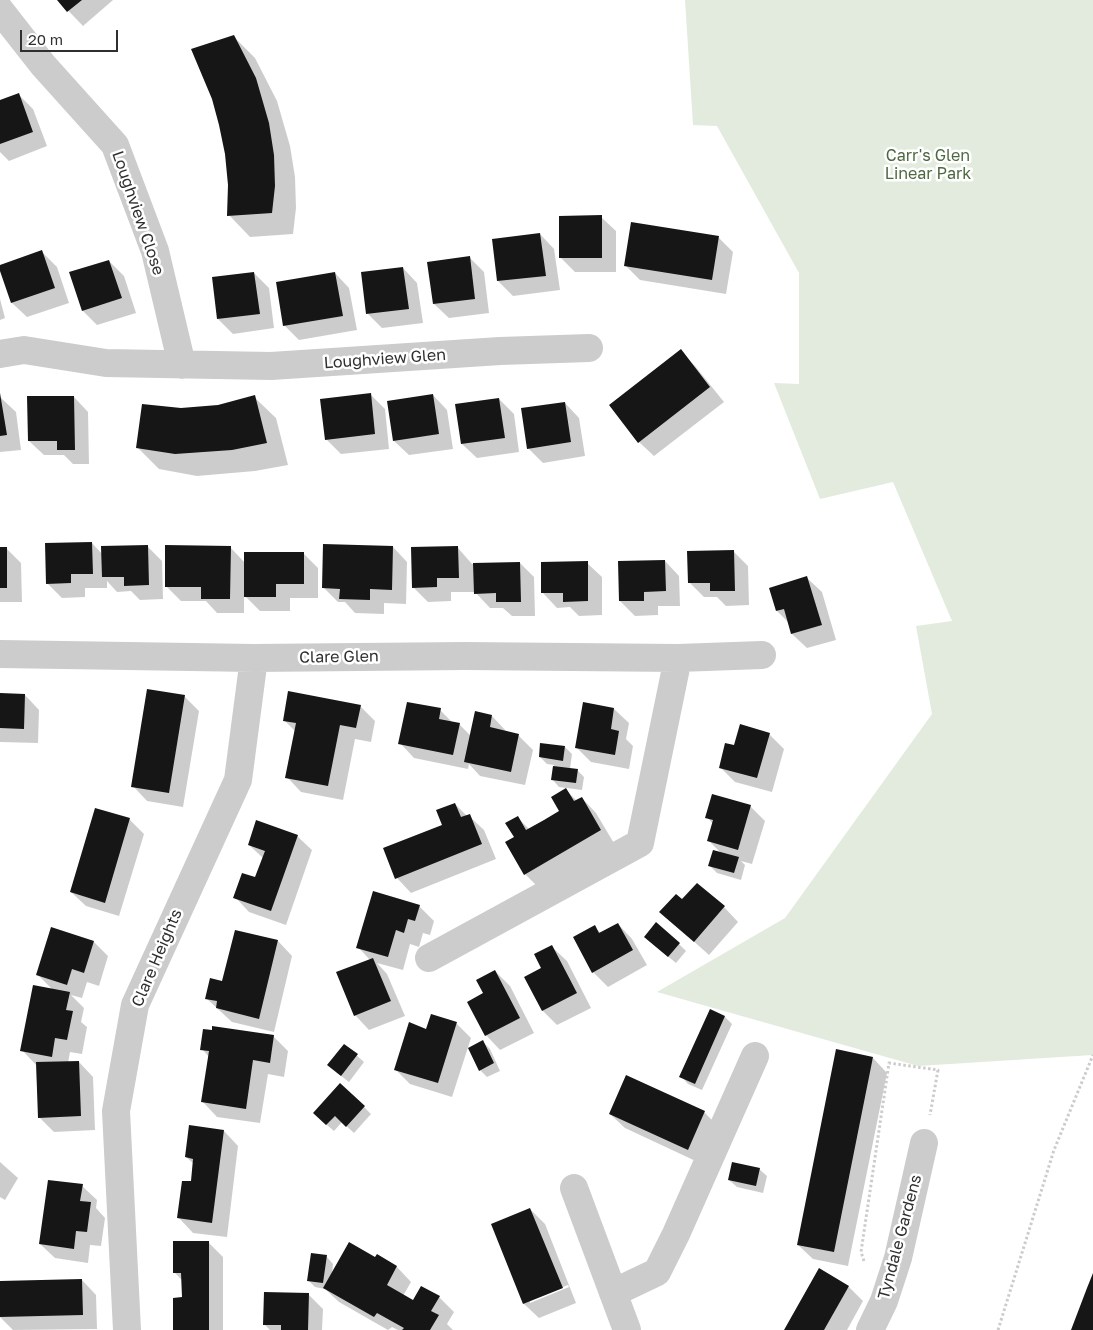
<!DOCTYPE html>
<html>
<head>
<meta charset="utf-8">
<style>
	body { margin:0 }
	#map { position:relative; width:1093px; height:1330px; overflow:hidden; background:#fff; font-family:"Golos Text",sans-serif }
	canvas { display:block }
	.scale { position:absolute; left:20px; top:30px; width:98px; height:22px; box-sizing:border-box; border:2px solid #2f2f2f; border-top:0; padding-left:6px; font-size:15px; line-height:18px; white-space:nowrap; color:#2f2f2f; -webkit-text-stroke:4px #fff; paint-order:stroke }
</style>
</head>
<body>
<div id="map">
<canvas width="1093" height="1330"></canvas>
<div class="scale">20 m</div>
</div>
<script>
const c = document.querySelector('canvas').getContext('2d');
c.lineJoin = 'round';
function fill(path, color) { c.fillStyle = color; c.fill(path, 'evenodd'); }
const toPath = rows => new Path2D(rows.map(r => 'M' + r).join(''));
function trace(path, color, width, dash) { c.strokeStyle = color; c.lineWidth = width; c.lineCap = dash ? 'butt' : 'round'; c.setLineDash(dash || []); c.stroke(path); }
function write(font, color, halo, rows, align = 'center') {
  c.font = font + ' "Golos Text",sans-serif'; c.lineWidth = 5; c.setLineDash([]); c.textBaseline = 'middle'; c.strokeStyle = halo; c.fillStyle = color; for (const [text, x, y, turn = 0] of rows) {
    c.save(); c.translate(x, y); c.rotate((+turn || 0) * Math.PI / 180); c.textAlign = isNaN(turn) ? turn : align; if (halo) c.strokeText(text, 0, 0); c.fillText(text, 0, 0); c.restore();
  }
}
const green = toPath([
	[685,0,1093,0,1093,1055,918,1066,657,992,785,918,932,714,916,626,952,621,893,482,820,499,774,383,799,384,799,273,717,126,693,125]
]);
const shadow = toPath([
	[58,0,113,0,83,26],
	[234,37,255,58,277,101,290,146,295,177,296,208,293,234,250,237,229,215],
	[18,94,33,109,47,146,9,161,0,152,0,101],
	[601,217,616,231,616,272,575,272,561,258],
	[540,234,554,249,560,290,513,296,498,281,493,241],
	[719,238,733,252,726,294,640,280,625,265],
	[42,252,57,267,69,303,27,317,12,303,0,266],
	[470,258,484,272,489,313,449,318,434,304],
	[109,261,124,276,136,313,97,325,83,311],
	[403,268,417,283,423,323,382,328,368,314],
	[254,273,269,288,274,328,233,334,218,319,213,279],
	[335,273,349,288,357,330,299,340,284,325],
	[0,299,5,318,0,320],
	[680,351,695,366,724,402,654,456,639,442],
	[371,395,385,409,389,449,341,454,326,439],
	[433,395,447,410,453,449,409,455,394,441],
	[0,397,16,412,21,450,0,452],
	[74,397,88,412,89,464,73,464,64,455,44,455,29,441],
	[254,397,276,418,288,465,255,471,197,476,159,469,137,447,181,409,218,407],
	[499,399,514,414,519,452,477,458,462,444],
	[565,403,579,418,585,456,543,463,528,448],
	[92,543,102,554,147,546,162,561,163,599,140,600,131,591,117,592,107,581,107,588,85,588,85,597,62,598,47,583],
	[230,547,245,563,304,554,318,568,318,598,290,598,290,611,260,611,244,595,244,613,217,613,206,601,181,601,166,586],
	[393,547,407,562,406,604,384,603,384,614,355,613,345,602,338,602,323,587],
	[0,548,6,548,21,563,22,602,0,602],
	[458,548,472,564,520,563,534,577,535,616,512,616,503,608,490,608,475,592,451,592,451,601,428,602,413,587],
	[734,552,748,566,749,605,726,606,717,597,704,597,689,582],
	[665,561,679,576,680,606,658,606,658,615,635,616,620,601],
	[587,563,602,577,602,615,579,616,570,607,557,608,543,593],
	[807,578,822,592,836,640,807,648,792,634,789,623,777,611],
	[0,694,25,695,39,710,38,743,0,742],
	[184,696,199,711,183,807,147,801,133,786],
	[360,706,375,721,371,742,355,739,343,800,301,792,287,777,296,732,284,720],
	[614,709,629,723,626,739,633,746,629,769,591,762,577,748],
	[440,710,453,723,459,724,471,736,492,716,506,731,518,735,533,750,525,785,480,776,469,764,468,769,414,758,400,743],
	[769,734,784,749,772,792,735,782,720,767,735,747],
	[565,747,572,754,570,769,577,770,584,777,582,790,559,787,552,779,554,765,547,764,540,757],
	[566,790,577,801,582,798,596,813,615,845,540,889,525,874,507,843,515,838,518,818,529,829,561,811],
	[455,804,467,816,469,816,484,830,496,859,411,893,397,878,444,826],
	[750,806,765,821,752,864,741,861,745,865,741,880,717,873,709,865,721,853,709,841,713,824,707,817],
	[129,819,144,834,119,916,86,906,71,892],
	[297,836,312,850,286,925,249,912,235,897,256,879,263,858,249,845],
	[683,901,724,907,738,922,709,955,661,912],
	[419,906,434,921,430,935,423,933,419,947,410,944,403,970,377,963,387,974,405,1016,369,1030,355,1015,370,960,358,947],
	[618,924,632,939,647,965,608,987,593,972,594,927,601,933],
	[278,941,292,956,274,1032,232,1022,206,998,223,982],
	[94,942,108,956,99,986,87,982,82,998,71,995,84,1008,81,1022,87,1027,82,1054,70,1052,68,1063,79,1062,93,1077,95,1130,54,1132,39,1117,36,1065,22,1050,53,990,37,974],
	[653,944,679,944,686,951,676,963],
	[552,947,567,961,591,1008,557,1025,543,1011,542,969],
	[495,971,510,986,534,1033,500,1050,486,1035,485,994],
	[710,1011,725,1017,732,1024,702,1090,688,1084,681,1076],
	[456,1023,471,1038,452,1097,410,1084,395,1069,427,1030],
	[273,1036,288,1051,284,1077,268,1074,260,1123,217,1117,203,1102,209,1057,202,1049],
	[483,1042,490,1049,500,1071,487,1077,480,1070],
	[345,1045,364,1062,349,1082,336,1072],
	[873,1058,887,1073,848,1266,813,1259,798,1245],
	[627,1077,704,1112,719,1127,702,1164,625,1128,610,1114],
	[364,1107,371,1114,354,1133,342,1122,334,1131,321,1120],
	[224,1131,238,1146,227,1237,193,1233,179,1218,191,1183,194,1164,186,1157],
	[0,1162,18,1178,5,1200,0,1197],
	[759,1169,767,1176,763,1193,737,1187,729,1180],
	[82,1186,97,1200,96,1208,105,1218,101,1246,90,1245,88,1263,55,1258,40,1244],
	[530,1209,545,1224,576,1303,539,1318,524,1304,492,1224],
	[568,1285,569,1287,530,1303,530,1300],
	[208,1242,223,1257,223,1330,175,1330,183,1299,183,1281,175,1273],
	[326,1256,333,1264,332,1274,376,1258,377,1256,397,1267,411,1282,403,1296,413,1302,439,1297,454,1312,447,1324,453,1330,398,1330,392,1327,388,1330,339,1302,325,1289,315,1287,308,1280],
	[82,1280,96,1295,97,1329,13,1330,0,1317,0,1282],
	[849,1287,863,1301,847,1330,785,1330],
	[308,1294,323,1309,322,1330,270,1330,264,1324]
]);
const building = toPath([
	[57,0,82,0,67,12],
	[234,35,256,78,269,123,274,155,275,186,272,213,227,216,228,185,225,154,219,125,212,99,191,49],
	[19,93,33,132,0,144,0,100],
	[602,215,602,258,559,258,559,216],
	[631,222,719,236,712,280,624,266],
	[540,233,546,276,497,281,492,239],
	[42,250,55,288,11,303,0,271,0,265],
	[470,256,475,299,433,304,427,262],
	[109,260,122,298,82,311,69,272],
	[403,267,409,309,366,314,361,272],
	[254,272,260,314,217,319,212,277],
	[335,272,343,316,283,326,276,282],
	[681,349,710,387,638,443,609,405],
	[0,393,7,435,0,436],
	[371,393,375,434,325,440,320,399],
	[433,394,439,434,393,441,387,401],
	[255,395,267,443,232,450,175,454,136,448,142,404,181,408,218,405],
	[27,396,74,396,75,450,57,450,57,441,28,441],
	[499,398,505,438,461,444,455,404],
	[565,402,571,442,527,449,521,408],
	[92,542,93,574,71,574,71,583,46,584,45,543],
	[323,544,393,546,392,590,370,589,370,600,339,599,340,589,322,588],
	[148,545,149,585,124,586,124,577,102,577,101,546],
	[165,545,231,546,230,599,201,599,201,587,165,587],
	[458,546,459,578,437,578,437,587,412,588,411,547],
	[0,547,7,547,7,588,0,588],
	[734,550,735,591,710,591,710,583,688,583,687,551],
	[244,552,304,552,304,584,276,584,276,597,244,597],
	[665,560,666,591,644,592,644,601,619,601,618,561],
	[588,561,588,601,563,602,563,593,541,593,541,562],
	[520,562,521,602,496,602,496,593,474,594,473,563],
	[807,576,822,625,791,634,784,609,776,611,769,588],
	[147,689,185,695,169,793,131,787],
	[288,691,361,705,356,728,340,725,328,786,285,778,296,723,283,721],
	[0,693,25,694,24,729,0,728],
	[407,702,441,708,439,719,460,723,453,755,398,744],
	[583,702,614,708,611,729,619,731,615,755,575,748],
	[475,711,492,715,490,727,519,734,511,772,464,762],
	[740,724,770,733,757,778,719,768,725,743,734,745],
	[540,743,565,746,563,761,539,757],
	[553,766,578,769,576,783,551,780],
	[566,788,574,801,582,797,601,830,524,875,505,842,514,837,505,823,518,816,526,830,544,820,559,811,551,797],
	[712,794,751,805,738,850,707,841,713,820,705,818],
	[455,803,461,817,470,814,482,844,395,879,383,848,442,825,436,810],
	[95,808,130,818,105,903,70,892],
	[256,820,298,835,271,911,233,898,242,873,255,877,265,851,248,845],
	[713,850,739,857,734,873,708,866],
	[697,883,725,906,694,942,659,912,676,894,682,899],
	[373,891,420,905,415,921,408,919,404,933,396,930,388,957,356,948],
	[656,922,680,943,668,957,644,937],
	[618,923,633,950,592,973,573,937,595,925,599,933],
	[51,927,94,941,84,973,72,969,67,985,36,975],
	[235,930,278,940,259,1019,216,1008,217,1001,205,999,210,978,222,981],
	[552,945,577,993,542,1011,524,977,541,968,534,954],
	[373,958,391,1001,354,1016,336,972],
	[495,970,520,1018,485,1036,467,1002,483,993,476,980],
	[33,985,70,992,66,1010,73,1011,67,1040,55,1038,52,1057,20,1051],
	[710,1009,725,1016,695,1084,679,1077],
	[431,1014,457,1022,438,1083,394,1070,409,1022,426,1029],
	[212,1026,274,1035,270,1063,253,1060,246,1109,201,1102,209,1051,200,1050,203,1029,212,1030],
	[483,1040,494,1063,479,1071,468,1048],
	[344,1044,358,1054,341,1076,327,1065],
	[836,1049,873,1057,834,1252,797,1245],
	[79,1061,81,1116,38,1118,36,1062],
	[626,1075,705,1111,688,1150,609,1114],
	[340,1083,365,1106,346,1127,335,1116,326,1125,313,1113],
	[189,1125,224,1130,212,1223,177,1218,182,1181,191,1181,193,1159,185,1157],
	[732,1162,760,1168,756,1186,728,1180],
	[48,1180,83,1184,80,1201,91,1202,87,1232,76,1231,74,1249,39,1244],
	[530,1208,563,1288,523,1304,491,1224],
	[173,1241,209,1241,209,1330,173,1330,173,1298,182,1297,181,1273,173,1273],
	[349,1242,375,1257,377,1254,397,1266,387,1285,413,1300,421,1286,440,1296,431,1311,439,1315,430,1330,402,1330,404,1328,377,1313,374,1317,323,1288],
	[311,1253,327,1255,323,1283,307,1281],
	[819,1268,849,1286,824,1330,784,1330],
	[1093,1273,1093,1330,1071,1330,1087,1288],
	[82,1279,83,1315,0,1317,0,1281],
	[264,1292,309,1293,308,1330,281,1330,281,1325,263,1325]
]);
const path = toPath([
	[864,1261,861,1252,889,1063,938,1070,930,1115],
	[998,1330,1054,1150,1093,1055]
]);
const street = toPath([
	[0,10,43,65,115,145,155,251,182,365],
	[0,354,24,350,106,363,271,366,500,351,589,348],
	[0,654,254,658,465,656,678,658,762,655],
	[429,958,640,843,678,658],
	[574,1188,627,1330],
	[613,1293,657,1272,676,1234,755,1056],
	[127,1330,116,1111,135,1005,238,780,254,658],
	[870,1330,884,1301,898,1258,924,1143]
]);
const parkNames = [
	["Carr's Glen",928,156],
	["Linear Park",928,174]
];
const streetNames = [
	["Loughview Close",138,213,71],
	["Loughview Glen",385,359,-4],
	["Clare Glen",339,657,-1],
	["Clare Heights",157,958,-67],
	["Tyndale Gardens",900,1237,-75]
];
fill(green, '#e3ebde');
fill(shadow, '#0003');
fill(building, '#161616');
trace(path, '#ccc', 3, [2.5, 2.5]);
trace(street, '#ccc', 28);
write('16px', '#4d683f', '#fff', parkNames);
write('16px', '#2f2f2f', '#fff', streetNames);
</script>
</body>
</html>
